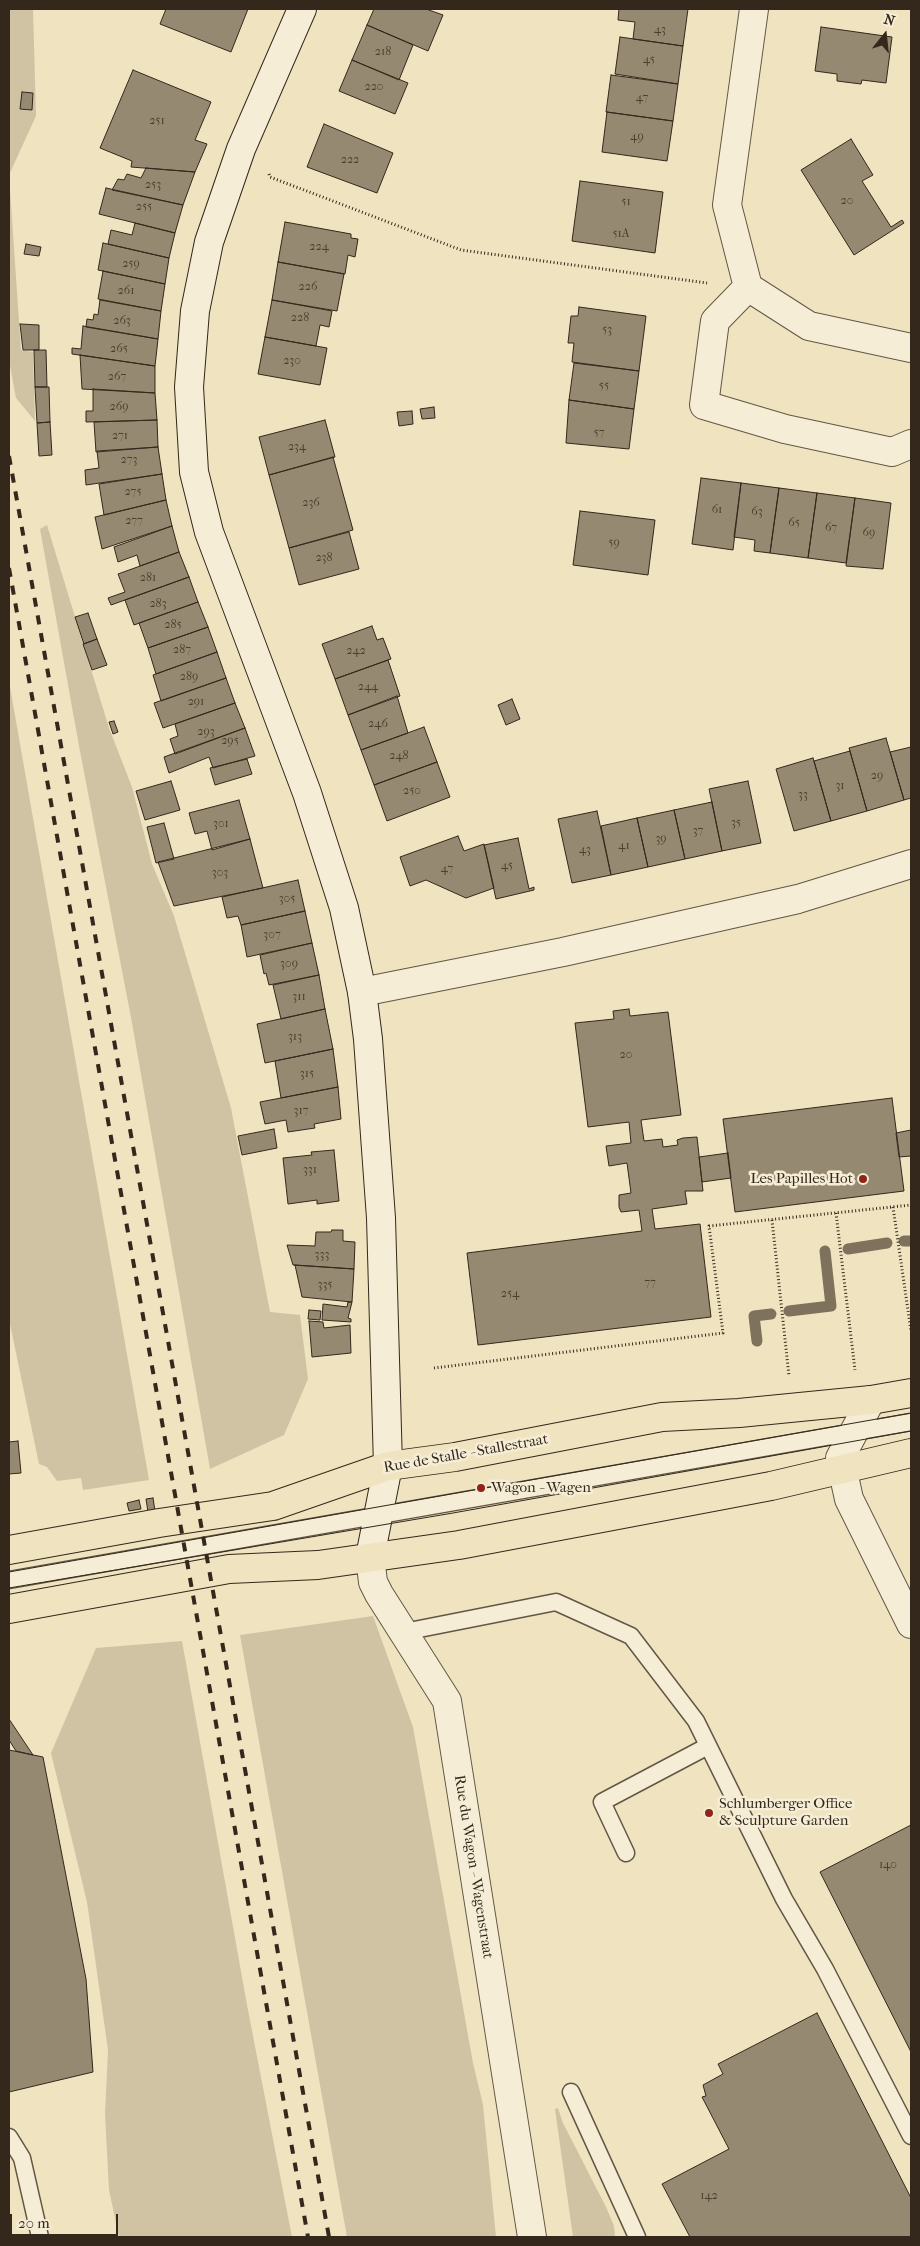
<!DOCTYPE html>
<html>
<head>
<meta charset="utf-8">
<style>
	body { margin:0 }
	#map { position:relative; width:920px; height:2246px; overflow:hidden; background:#f0e3c0; font-family:"IM FELL French Canon",serif }
	canvas { display:block }
	.frame { position:absolute; inset:0; border:10px solid #33281b; pointer-events:none }
	.north { position:absolute; left:860px; top:10px; width:50px; height:50px; -webkit-text-stroke:4px #f5edd6; paint-order:stroke; rotate:16deg; font-size:14px; font-weight:700; line-height:20px; text-align:center; color:#33281b }
	.north::after { content:''; display:block; margin:auto; width:18px; height:22px; background:#33281b; clip-path:polygon(50% 0,100% 100%,50% 72%,0 100%) }
	.scale { position:absolute; left:10px; top:2214px; width:108px; height:22px; box-sizing:border-box; border:2px solid #33281b; border-top:0; padding-left:6px; font-size:15px; line-height:18px; white-space:nowrap; color:#33281b; -webkit-text-stroke:4px #f5edd6; paint-order:stroke }
</style>
</head>
<body>
<div id="map">
<canvas width="920" height="2246"></canvas>
<div class="frame"></div>
<div class="north">N</div>
<div class="scale">20 m</div>
</div>
<script>
const c = document.querySelector('canvas').getContext('2d');
c.lineJoin = 'round';
function fill(path, color) { c.fillStyle = color; c.fill(path, 'evenodd'); }
const toPath = rows => new Path2D(rows.map(r => 'M' + r).join(''));
function trace(path, color, width, dash) { c.strokeStyle = color; c.lineWidth = width; c.lineCap = dash ? 'butt' : 'round'; c.setLineDash(dash || []); c.stroke(path); }
function write(font, color, halo, rows, align = 'center') {
  c.font = font + ' "IM FELL French Canon",serif'; c.lineWidth = 5; c.setLineDash([]); c.textBaseline = 'middle'; c.strokeStyle = halo; c.fillStyle = color; for (const [text, x, y, turn = 0] of rows) {
    c.save(); c.translate(x, y); c.rotate((+turn || 0) * Math.PI / 180); c.textAlign = isNaN(turn) ? turn : align; if (halo) c.strokeText(text, 0, 0); c.fillText(text, 0, 0); c.restore();
  }
}
const green = toPath([
	[9,9,33,9,36,116,9,175,21,350,33,352,35,421,16,398,9,360],
	[47,525,109,728,132,787,152,864,174,916,231,1108,270,1312,300,1315,308,1379,284,1435,210,1469,132,1023,79,746,40,529],
	[9,681,149,1480,83,1490,81,1478,57,1481,47,1467,39,1464,9,1319],
	[373,1616,413,1727,473,2063,483,2105,496,2237,347,2237,240,1635],
	[182,1641,247,2005,292,2237,119,2237,109,2190,105,2114,108,2050,87,1902,51,1753,96,1648],
	[558,2108,563,2123,606,2207,614,2226,615,2237,573,2237,555,2109]
]);
const stream = toPath([
	[904,1241,911,1241],
	[848,1249,887,1243],
	[789,1311,831,1306,825,1251],
	[757,1341,754,1316,771,1314]
]);
const building = toPath([
	[166,9,248,9,231,52,160,24,166,9],
	[374,9,426,9,443,15,428,51,367,25,374,9],
	[619,9,688,9,683,46,633,39,635,22,618,20,619,9],
	[367,25,413,45,399,80,352,60,367,25],
	[821,27,892,37,886,83,862,80,861,84,837,81,837,74,815,71,821,27],
	[620,37,683,46,678,84,615,74,620,37],
	[352,60,408,83,395,114,339,91,352,60],
	[133,70,211,102,195,140,207,144,195,172,131,167,132,161,100,148,133,70],
	[611,75,678,84,673,121,606,112,611,75],
	[22,92,33,93,32,110,20,109,22,92],
	[607,112,673,121,667,161,602,152,607,112],
	[324,124,393,153,377,193,307,167,324,124],
	[851,139,873,175,862,181,891,227,902,220,904,223,854,255,801,170,851,139],
	[146,168,195,172,183,205,112,190,118,179,124,180,127,174,141,178,146,168],
	[580,181,663,192,655,253,572,241,580,181],
	[106,188,183,205,175,233,99,214,106,188],
	[285,222,351,234,351,238,358,239,355,257,348,255,345,274,278,262,285,222],
	[135,223,175,233,169,258,108,244,111,230,132,235,135,223],
	[103,243,169,258,165,284,98,270,103,243],
	[26,244,41,247,39,256,24,254,26,244],
	[278,262,344,274,337,311,272,300,278,262],
	[103,271,165,284,161,311,98,299,103,271],
	[100,300,161,311,158,339,86,327,87,319,93,320,94,314,98,315,100,300],
	[272,300,332,311,329,327,320,325,316,346,265,337,272,300],
	[579,307,646,316,639,371,572,362,574,343,568,343,571,316,578,316,579,307],
	[20,324,39,325,39,350,23,350,20,324],
	[83,326,158,339,155,366,72,354,72,348,81,349,83,326],
	[265,337,327,348,320,385,258,374,265,337],
	[34,350,46,350,47,387,35,387,34,350],
	[80,355,155,366,155,393,82,389,80,355],
	[574,363,639,371,634,409,569,400,574,363],
	[35,387,49,387,50,422,37,423,35,387],
	[93,389,155,393,157,420,86,422,86,411,93,411,93,389],
	[569,400,634,409,629,449,566,443,569,400],
	[434,407,435,418,422,419,420,409,434,407],
	[412,411,413,424,399,426,397,412,412,411],
	[157,420,158,447,96,452,94,422,157,420],
	[325,420,335,457,269,475,259,437,325,420],
	[50,422,52,455,39,456,37,423,50,422],
	[158,447,162,474,86,485,85,470,99,468,97,451,158,447],
	[333,457,353,530,289,548,269,475,333,457],
	[162,474,166,500,104,515,99,484,162,474],
	[701,478,741,483,733,550,692,544,701,478],
	[741,483,779,488,770,553,754,551,755,540,734,537,741,483],
	[779,488,817,493,808,558,770,553,779,488],
	[817,493,855,498,846,563,808,558,817,493],
	[855,498,891,503,883,569,846,566,855,498],
	[166,500,172,526,102,549,95,517,166,500],
	[580,511,655,520,648,575,573,565,580,511],
	[172,526,179,552,140,566,137,555,118,562,114,547,172,526],
	[349,532,359,569,299,585,289,548,349,532],
	[179,552,189,577,111,605,108,598,125,592,118,574,179,552],
	[189,577,198,602,134,625,125,600,189,577],
	[198,602,208,627,148,648,139,623,198,602],
	[88,613,97,639,84,644,75,617,88,613],
	[372,626,377,640,383,638,391,659,335,679,322,644,372,626],
	[208,627,217,652,156,674,148,648,208,627],
	[97,639,107,665,92,670,83,644,97,639],
	[217,652,226,678,161,701,153,675,217,652],
	[388,660,400,696,348,715,335,679,388,660],
	[226,678,235,703,163,728,154,703,226,678],
	[397,696,408,733,361,750,348,715,397,696],
	[512,699,520,719,506,725,498,705,512,699],
	[235,703,245,728,175,754,170,739,178,736,175,724,235,703],
	[114,721,118,732,113,734,109,722,114,721],
	[424,727,437,762,374,785,361,750,424,727],
	[245,728,255,756,213,768,209,757,169,773,164,757,245,728],
	[886,738,904,800,867,811,849,748,886,738],
	[911,747,911,798,904,800,890,752,911,747],
	[850,751,867,811,831,821,814,761,850,751],
	[813,758,831,821,794,831,776,769,813,758],
	[247,759,252,774,215,785,210,768,247,759],
	[437,762,450,797,387,821,374,785,437,762],
	[171,781,180,810,145,820,136,791,171,781],
	[748,781,761,843,722,851,709,789,748,781],
	[239,800,250,839,212,850,207,831,195,834,189,813,239,800],
	[712,802,722,851,685,859,674,810,712,802],
	[674,810,685,859,648,867,637,818,674,810],
	[597,811,611,875,572,883,558,819,597,811],
	[637,818,648,867,611,875,601,826,637,818],
	[164,823,174,859,156,863,147,827,164,823],
	[458,836,464,851,484,844,494,888,466,898,426,880,410,886,400,857,458,836],
	[518,838,529,889,534,887,534,890,496,899,484,845,518,838],
	[250,839,263,888,174,906,158,862,250,839],
	[298,880,305,911,241,925,238,916,227,918,222,897,298,880],
	[305,911,312,943,247,957,241,925,305,911],
	[312,943,319,975,269,985,266,973,264,974,260,955,312,943],
	[319,975,325,1009,281,1019,273,985,319,975],
	[325,1009,333,1049,265,1063,257,1024,325,1009],
	[629,1009,630,1016,668,1012,681,1115,641,1120,644,1141,662,1139,663,1147,678,1145,677,1140,683,1138,697,1137,703,1191,685,1191,687,1204,652,1209,655,1229,700,1224,711,1317,478,1345,467,1253,642,1231,639,1210,621,1212,619,1207,619,1195,631,1193,627,1163,609,1166,606,1146,631,1143,629,1122,588,1127,575,1023,614,1019,613,1011,629,1009],
	[333,1049,338,1087,281,1098,275,1061,333,1049],
	[338,1087,341,1119,314,1124,315,1128,288,1132,286,1120,265,1124,260,1102,338,1087],
	[892,1098,904,1191,735,1212,723,1119,892,1098],
	[274,1129,277,1148,242,1155,238,1136,274,1129],
	[911,1130,911,1156,899,1157,896,1133,911,1130],
	[334,1150,339,1201,317,1204,317,1200,288,1204,283,1158,312,1155,311,1152,334,1150],
	[728,1153,731,1178,702,1182,699,1157,728,1153],
	[332,1230,343,1230,343,1241,355,1242,354,1269,293,1265,287,1245,315,1246,316,1232,331,1232,332,1230],
	[295,1265,354,1269,352,1302,302,1297,295,1265],
	[348,1302,352,1302,348,1318,351,1319,351,1322,322,1320,323,1304,347,1307,348,1302],
	[309,1310,321,1311,320,1320,308,1319,309,1310],
	[309,1321,323,1322,324,1328,350,1325,351,1353,312,1357,309,1321],
	[18,1441,21,1473,9,1474,9,1442,18,1441],
	[153,1498,155,1511,148,1512,146,1499,153,1498],
	[139,1500,141,1509,129,1511,127,1503,139,1500],
	[9,1719,33,1755,16,1751,9,1740,9,1719],
	[9,1750,43,1757,86,1979,93,2072,9,2092,9,1750],
	[911,1825,911,2052,820,1872,911,1825],
	[817,2013,911,2198,911,2237,690,2237,662,2184,729,2149,702,2097,706,2096,703,2085,723,2074,718,2064,817,2013]
]);
const path = toPath([
	[269,174,270,177,461,250,707,283],
	[893,1207,911,1331],
	[836,1213,855,1370],
	[772,1220,789,1376],
	[434,1368,723,1333,709,1226,911,1205]
]);
const lane = toPath([
	[9,1580,911,1422],
	[404,1632,556,1602,631,1636,696,1721,784,1899,825,1969,911,2136],
	[626,1853,602,1802,708,1746],
	[571,2092,637,2237],
	[9,2137,22,2158,40,2237]
]);
const street = toPath([
	[754,9,727,205,748,287,715,321,704,405,785,429,892,452,911,444],
	[748,287,809,326,911,348],
	[362,992,563,952,798,899,911,864],
	[871,1400,840,1458,849,1499,911,1624],
	[370,1557,373,1582,379,1594,447,1701,532,2237]
]);
const secondary = toPath([
	[302,9,241,149,209,242,195,311,189,387,194,472,209,532,307,793,344,908,362,992,368,1039,381,1218,388,1466,370,1557]
]);
const primary = toPath([
	[9,1550,159,1523,273,1506,388,1466,455,1457,662,1417,739,1413,871,1400,911,1393],
	[9,1609,229,1569,318,1565,459,1545,771,1486,911,1453]
]);
const tram = toPath([
	[9,1572,911,1413],
	[9,1588,453,1513,911,1431]
]);
const rail = toPath([
	[9,456,329,2237],
	[9,568,308,2237]
]);
const markers = [
	[863,1179,5,"#8f2418"],
	[481,1488,5,"#8f2418"],
	[709,1813,5,"#8f2418"]
];
const numberNames = [
	["43",660,30],
	["218",383,52],
	["45",649,60],
	["220",374,87],
	["47",642,98],
	["251",157,121],
	["49",637,137],
	["222",350,160],
	["253",153,185],
	["20",847,201],
	["51",626,202],
	["255",144,207],
	["51A",621,234],
	["224",319,247],
	["259",131,264],
	["226",308,287],
	["261",126,291],
	["228",300,318],
	["263",122,321],
	["53",607,330],
	["265",119,349],
	["230",292,361],
	["267",117,377],
	["55",604,386],
	["269",119,407],
	["57",599,433],
	["271",120,436],
	["234",297,447],
	["273",129,460],
	["275",133,492],
	["236",311,503],
	["61",717,510],
	["63",757,512],
	["277",134,521],
	["65",794,523],
	["67",831,528],
	["69",869,533],
	["59",614,543],
	["238",324,558],
	["281",148,578],
	["283",158,604],
	["285",173,625],
	["287",182,650],
	["242",356,651],
	["289",189,677],
	["244",368,687],
	["291",196,702],
	["246",378,724],
	["293",206,732],
	["295",230,741],
	["248",399,756],
	["29",877,776],
	["31",840,786],
	["250",412,791],
	["33",803,795],
	["35",736,823],
	["301",221,824],
	["37",698,831],
	["39",661,839],
	["41",624,846],
	["43",585,850],
	["45",507,866],
	["47",447,869],
	["303",220,873],
	["305",287,899],
	["307",272,935],
	["309",289,964],
	["311",299,997],
	["313",295,1037],
	["20",626,1055],
	["315",307,1074],
	["317",301,1111],
	["331",310,1170],
	["333",322,1255],
	["77",650,1283],
	["335",325,1285],
	["254",510,1294],
	["140",888,1865],
	["142",709,2196]
];
const poiNames = [
	["Les Papilles Hot",853,1179,"right"],
	["Wagon - Wagen",491,1488],
	["Schlumberger Office",719,1804],
	["& Sculpture Garden",719,1821]
];
const streetNames = [
	["Rue de Stalle - Stallestraat",466,1454,-10],
	["Rue du Wagon - Wagenstraat",473,1867,81]
];
fill(green, '#d0c3a4');
trace(stream, '#7e725c', 11);
fill(building, '#958971');
trace(building, '#33281b', 1);
trace(lane, '#625744', 19);
trace(street, '#625744', 30);
trace(secondary, '#33281b', 30);
trace(primary, '#33281b', 30);
trace(path, '#33281b', 3, [1, 2.5]);
trace(lane, '#f5edd6', 16);
trace(street, '#f5edd6', 28);
trace(secondary, '#f5edd6', 28);
trace(primary, '#f0e3c0', 28);
trace(tram, '#33281b', 1);
trace(rail, '#33281b', 4, [9, 9]);
for (const [x, y, r, color] of markers) { const dot = new Path2D(); dot.arc(x, y, r, 0, 2 * Math.PI); c.fillStyle = color; c.fill(dot); trace(dot, '#f5edd6', 2); }
write('12px', '#4c4030', null, numberNames);
write('15px', '#33281b', '#f5edd6', poiNames, 'left');
write('15px', '#33281b', '#f5edd6', streetNames);
</script>
</body>
</html>
